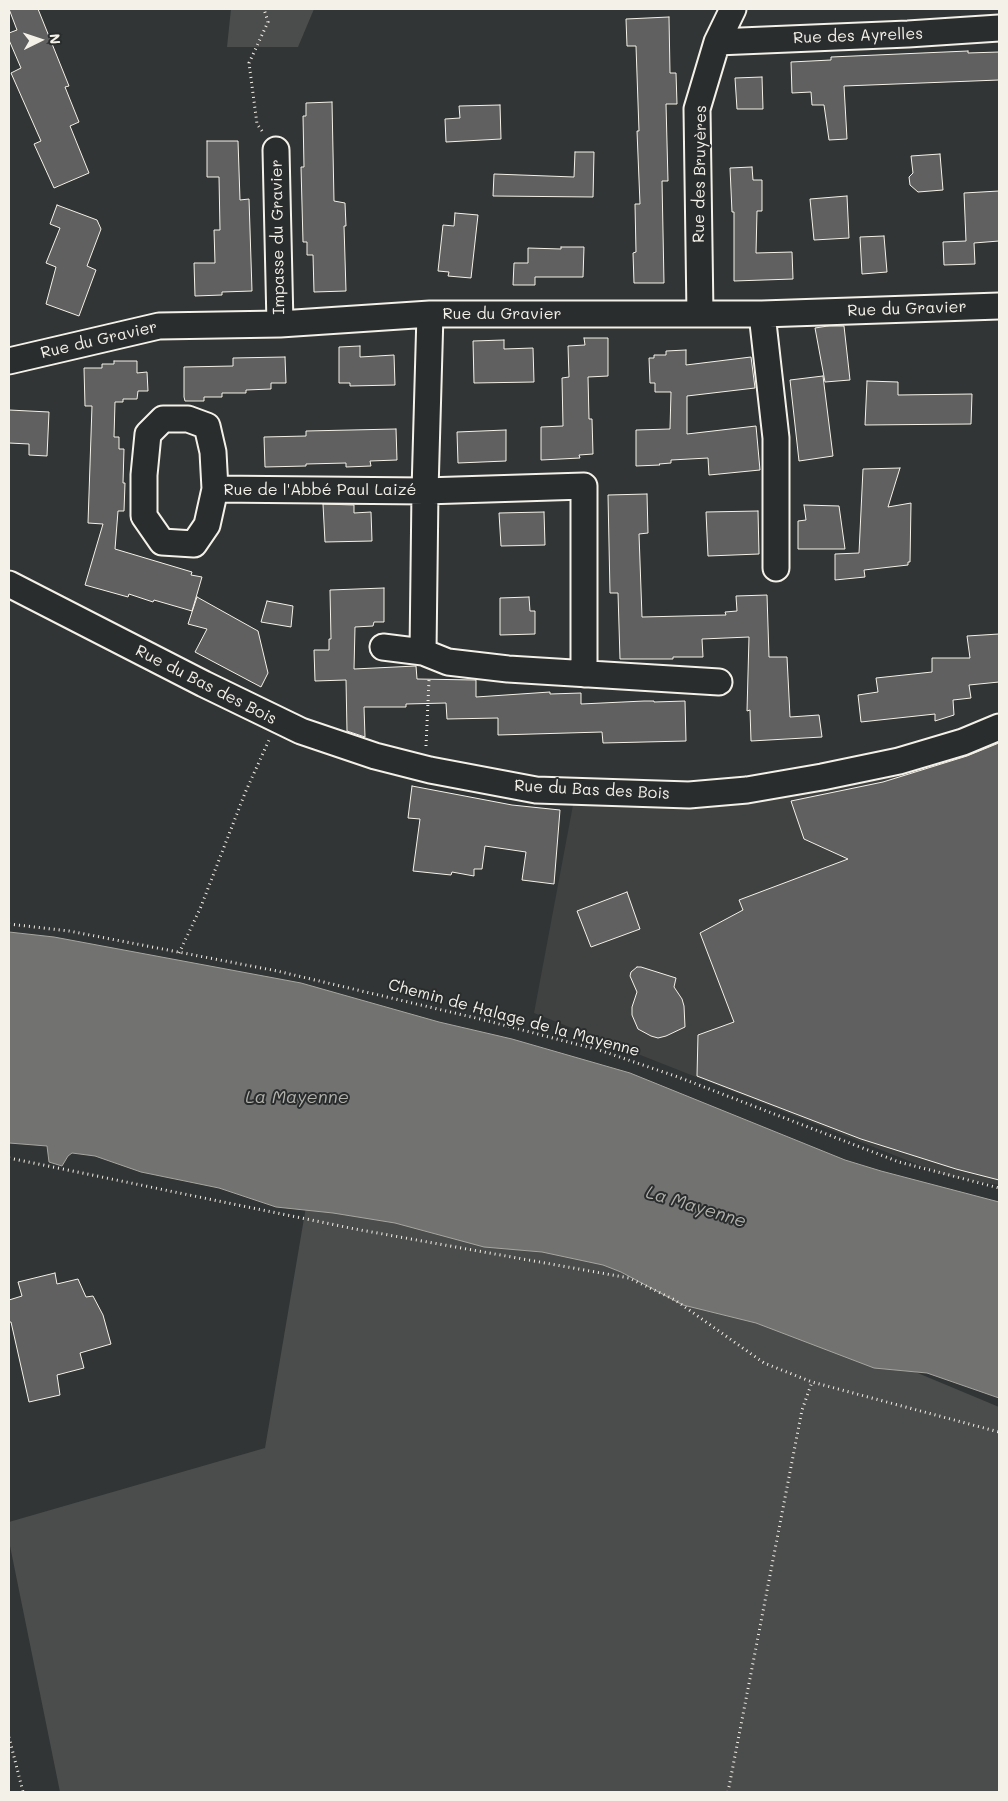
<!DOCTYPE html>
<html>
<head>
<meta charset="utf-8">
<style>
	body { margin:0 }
	#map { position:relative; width:1008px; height:1801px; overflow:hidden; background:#323535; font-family:Mali,sans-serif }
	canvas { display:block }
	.frame { position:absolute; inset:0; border:10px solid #f4f1e8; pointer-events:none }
	.north { position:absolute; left:15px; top:15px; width:50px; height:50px; -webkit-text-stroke:4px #2a2d2e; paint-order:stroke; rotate:86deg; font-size:14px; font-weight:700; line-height:20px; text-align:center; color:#f4f1e8 }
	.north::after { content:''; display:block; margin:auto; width:18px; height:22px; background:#f4f1e8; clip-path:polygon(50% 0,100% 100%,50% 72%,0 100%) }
</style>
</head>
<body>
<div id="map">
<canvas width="1008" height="1801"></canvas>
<div class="frame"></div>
<div class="north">N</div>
</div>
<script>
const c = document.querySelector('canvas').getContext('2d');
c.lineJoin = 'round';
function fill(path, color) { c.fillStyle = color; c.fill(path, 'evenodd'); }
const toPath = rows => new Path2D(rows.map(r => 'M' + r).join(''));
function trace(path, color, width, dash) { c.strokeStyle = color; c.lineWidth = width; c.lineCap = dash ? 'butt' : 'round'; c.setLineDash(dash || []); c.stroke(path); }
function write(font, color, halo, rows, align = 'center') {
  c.font = font + ' Mali,sans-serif'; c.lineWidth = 4; c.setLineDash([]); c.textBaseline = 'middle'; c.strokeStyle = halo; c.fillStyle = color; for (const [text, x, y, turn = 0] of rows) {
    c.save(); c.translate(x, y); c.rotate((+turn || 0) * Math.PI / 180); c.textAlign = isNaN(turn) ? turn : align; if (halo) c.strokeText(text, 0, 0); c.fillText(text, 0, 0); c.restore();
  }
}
const built = toPath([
	[999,727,999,1185,947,1176,534,1013,573,805,763,787]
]);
const green = toPath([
	[231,9,314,9,298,47,227,47],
	[309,1189,645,1259,999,1407,999,1792,60,1792,9,1541,9,1522,265,1448]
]);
const water = toPath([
	[9,932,54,937,301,983,439,1022,512,1039,630,1073,845,1160,881,1171,999,1202,999,1398,927,1373,874,1368,756,1323,683,1305,621,1272,603,1265,542,1252,484,1247,395,1223,333,1213,276,1207,219,1188,141,1172,95,1156,72,1153,68,1156,62,1166,49,1162,47,1146,9,1143,9,932]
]);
const building = toPath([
	[9,9,38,9,69,86,65,87,79,122,70,126,89,173,54,188,34,144,41,141,11,73,21,68,9,40,9,33,17,30,9,9],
	[669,17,670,73,676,73,677,104,666,104,668,181,662,181,664,283,634,283,633,253,636,252,635,204,640,204,637,131,639,131,636,46,627,46,626,19,669,17],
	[968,51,968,53,999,52,999,80,844,86,847,139,829,140,824,105,812,105,811,92,792,93,791,62,831,60,831,57,968,51],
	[762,77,763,109,737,109,735,78,762,77],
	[332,102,334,201,345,203,346,226,344,226,346,291,314,292,313,255,307,255,307,242,303,242,301,167,304,167,303,116,306,116,306,103,332,102],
	[500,105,501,139,446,142,445,119,460,118,459,106,500,105],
	[207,141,238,141,240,200,249,199,252,291,222,292,222,295,195,296,194,263,215,263,214,230,220,230,219,177,207,177,207,141],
	[575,152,594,152,593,197,493,196,494,174,574,177,575,152],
	[940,154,943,190,918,192,910,185,909,177,913,173,911,156,940,154],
	[752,167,753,180,762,180,762,211,757,211,756,253,792,252,793,279,734,281,734,212,732,212,730,168,752,167],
	[999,191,999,241,974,243,975,264,944,265,943,242,966,241,964,193,999,191],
	[847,196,849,238,814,240,810,199,847,196],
	[57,205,97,220,101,229,87,266,96,270,79,316,46,304,56,267,46,263,60,228,50,224,57,205],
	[455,213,478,215,471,278,448,276,449,272,438,271,443,225,454,226,455,213],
	[884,236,887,272,862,274,860,237,884,236],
	[561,247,584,247,583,277,535,277,535,285,513,285,514,263,528,263,528,248,561,249,561,247],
	[828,326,844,326,850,380,825,382,815,328,828,326],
	[584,338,608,338,608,376,588,377,589,419,592,419,593,454,579,455,580,458,541,460,541,427,563,426,562,378,569,377,568,346,585,345,584,338],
	[504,340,504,349,533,348,534,382,474,383,473,341,504,340],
	[360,346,360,357,394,355,395,385,350,386,350,383,339,383,339,347,360,346],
	[686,350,686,365,751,357,755,388,687,396,687,434,756,426,760,470,709,475,708,458,671,460,671,463,659,464,660,465,636,466,636,430,670,429,671,392,655,392,655,383,650,383,649,358,654,358,654,355,666,355,666,351,686,350],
	[285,357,286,383,271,383,271,389,246,390,246,393,222,393,222,397,204,397,204,401,185,401,184,397,184,367,233,366,233,358,285,357],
	[114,361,137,361,137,373,147,372,148,391,138,391,137,399,123,399,123,402,115,402,114,437,119,437,119,449,124,449,123,483,125,483,124,511,118,511,115,549,192,572,191,575,202,577,192,611,154,600,153,602,129,594,128,597,85,585,103,524,88,523,92,406,85,406,84,368,102,368,102,364,114,364,114,361],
	[823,376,833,456,799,461,790,380,823,376],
	[867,381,898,382,898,395,972,394,971,424,865,425,867,381],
	[9,410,49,412,47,456,29,455,29,444,9,443,9,410],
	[396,429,397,460,370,461,371,466,346,467,346,463,306,464,306,466,265,467,264,437,306,436,306,431,396,429],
	[506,430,506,461,458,463,457,432,506,430],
	[900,468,888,507,911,503,910,562,908,562,908,565,864,570,865,577,835,580,835,554,859,553,863,469,900,468],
	[647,494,648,533,639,534,642,617,726,615,725,612,737,611,736,596,767,595,769,657,787,657,790,717,819,715,822,737,751,741,750,710,747,711,749,637,702,639,703,657,673,657,673,659,620,659,618,593,610,593,608,495,647,494],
	[323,504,354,505,354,513,371,512,372,541,325,542,323,504],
	[804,505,839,506,845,549,798,549,798,521,806,520,804,505],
	[758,511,759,554,708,556,706,512,758,511],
	[544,512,545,545,501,546,499,513,544,512],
	[384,588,384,622,374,622,373,626,355,627,354,669,416,666,417,679,476,680,476,697,550,692,550,694,581,693,581,704,644,701,654,701,654,702,685,701,686,741,603,743,602,732,498,735,498,718,447,719,446,703,406,704,406,707,364,707,365,737,347,731,346,680,315,681,314,650,329,650,329,639,331,639,330,590,384,588],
	[197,597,258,631,268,673,261,687,195,652,207,629,188,624,197,597],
	[529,597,530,611,535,611,535,634,500,635,500,598,529,597],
	[267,601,293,606,291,627,261,622,267,601],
	[999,634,999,682,969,685,971,698,953,700,954,715,935,721,935,714,861,722,858,695,878,692,876,678,932,672,932,658,970,658,967,636,999,634],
	[999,743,999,1180,956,1169,861,1139,697,1076,698,1035,734,1022,700,933,743,910,739,900,848,859,804,839,791,801,883,782,967,756,999,743],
	[412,786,512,805,560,810,554,884,522,880,526,852,485,846,482,869,474,869,474,876,452,872,451,875,413,871,420,819,408,818,412,786],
	[627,892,640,929,591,947,577,911,627,892],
	[637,967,641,967,676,978,674,987,682,999,684,1006,685,1027,666,1036,658,1038,651,1036,638,1029,632,1015,632,1007,637,992,630,976,631,972,637,967],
	[55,1273,57,1284,78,1279,86,1297,93,1296,103,1315,111,1344,80,1353,84,1368,57,1375,60,1395,29,1402,11,1322,9,1322,9,1300,22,1296,18,1282,55,1273]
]);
const path = toPath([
	[262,131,257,124,249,63,268,22,264,9],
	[426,746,429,680],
	[9,924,69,931,277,971,480,1019,599,1050,678,1077,899,1162,999,1188],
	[179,953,200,909,245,793,269,740],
	[9,1158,355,1229,629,1278,675,1300,764,1363,812,1382,999,1432],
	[9,1737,23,1792],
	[728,1792,802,1410,812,1382]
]);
const minor = toPath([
	[717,42,908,34,999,28],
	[276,150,280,324],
	[430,314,425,491,584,486,584,674],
	[700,314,697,109,717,42,733,9],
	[762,314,776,438,776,568],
	[9,361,159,326,280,324,430,314,762,314,999,306],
	[215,489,207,525,194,544,162,542,144,516,144,475,148,434,163,419,188,419,207,426,213,452,215,489,425,491,423,652,448,662,508,669,719,682],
	[9,584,204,684,301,731,375,756,430,770,536,790,689,795,747,790,822,777,899,761,963,742,999,727],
	[383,647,423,652]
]);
const streetNames = [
	["Rue des Ayrelles",858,36,-2],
	["Rue des Bruyères",700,174,-89],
	["Impasse du Gravier",278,237,-91],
	["Rue du Gravier",907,309,-2],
	["Rue du Gravier",502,314],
	["Rue du Gravier",99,340,-13],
	["Rue de l'Abbé Paul Laizé",320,490],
	["Rue du Bas des Bois",206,685,27],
	["Rue du Bas des Bois",592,790,3],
	["Chemin de Halage de la Mayenne",514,1018,15]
];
const waterNames = [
	["La Mayenne",297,1097],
	["La Mayenne",696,1207,17]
];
fill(built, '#404242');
fill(green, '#4b4d4c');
fill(water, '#727370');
trace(water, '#a6a5a0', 1);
fill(building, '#5f605f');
trace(building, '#f4f1e8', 1);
trace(minor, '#f4f1e8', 29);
trace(path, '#f4f1e8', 3, [1, 4]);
trace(minor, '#2a2d2e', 25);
write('16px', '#f4f1e8', '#2a2d2e', streetNames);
write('italic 18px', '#b3b2ac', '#2a2d2e', waterNames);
</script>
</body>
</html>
